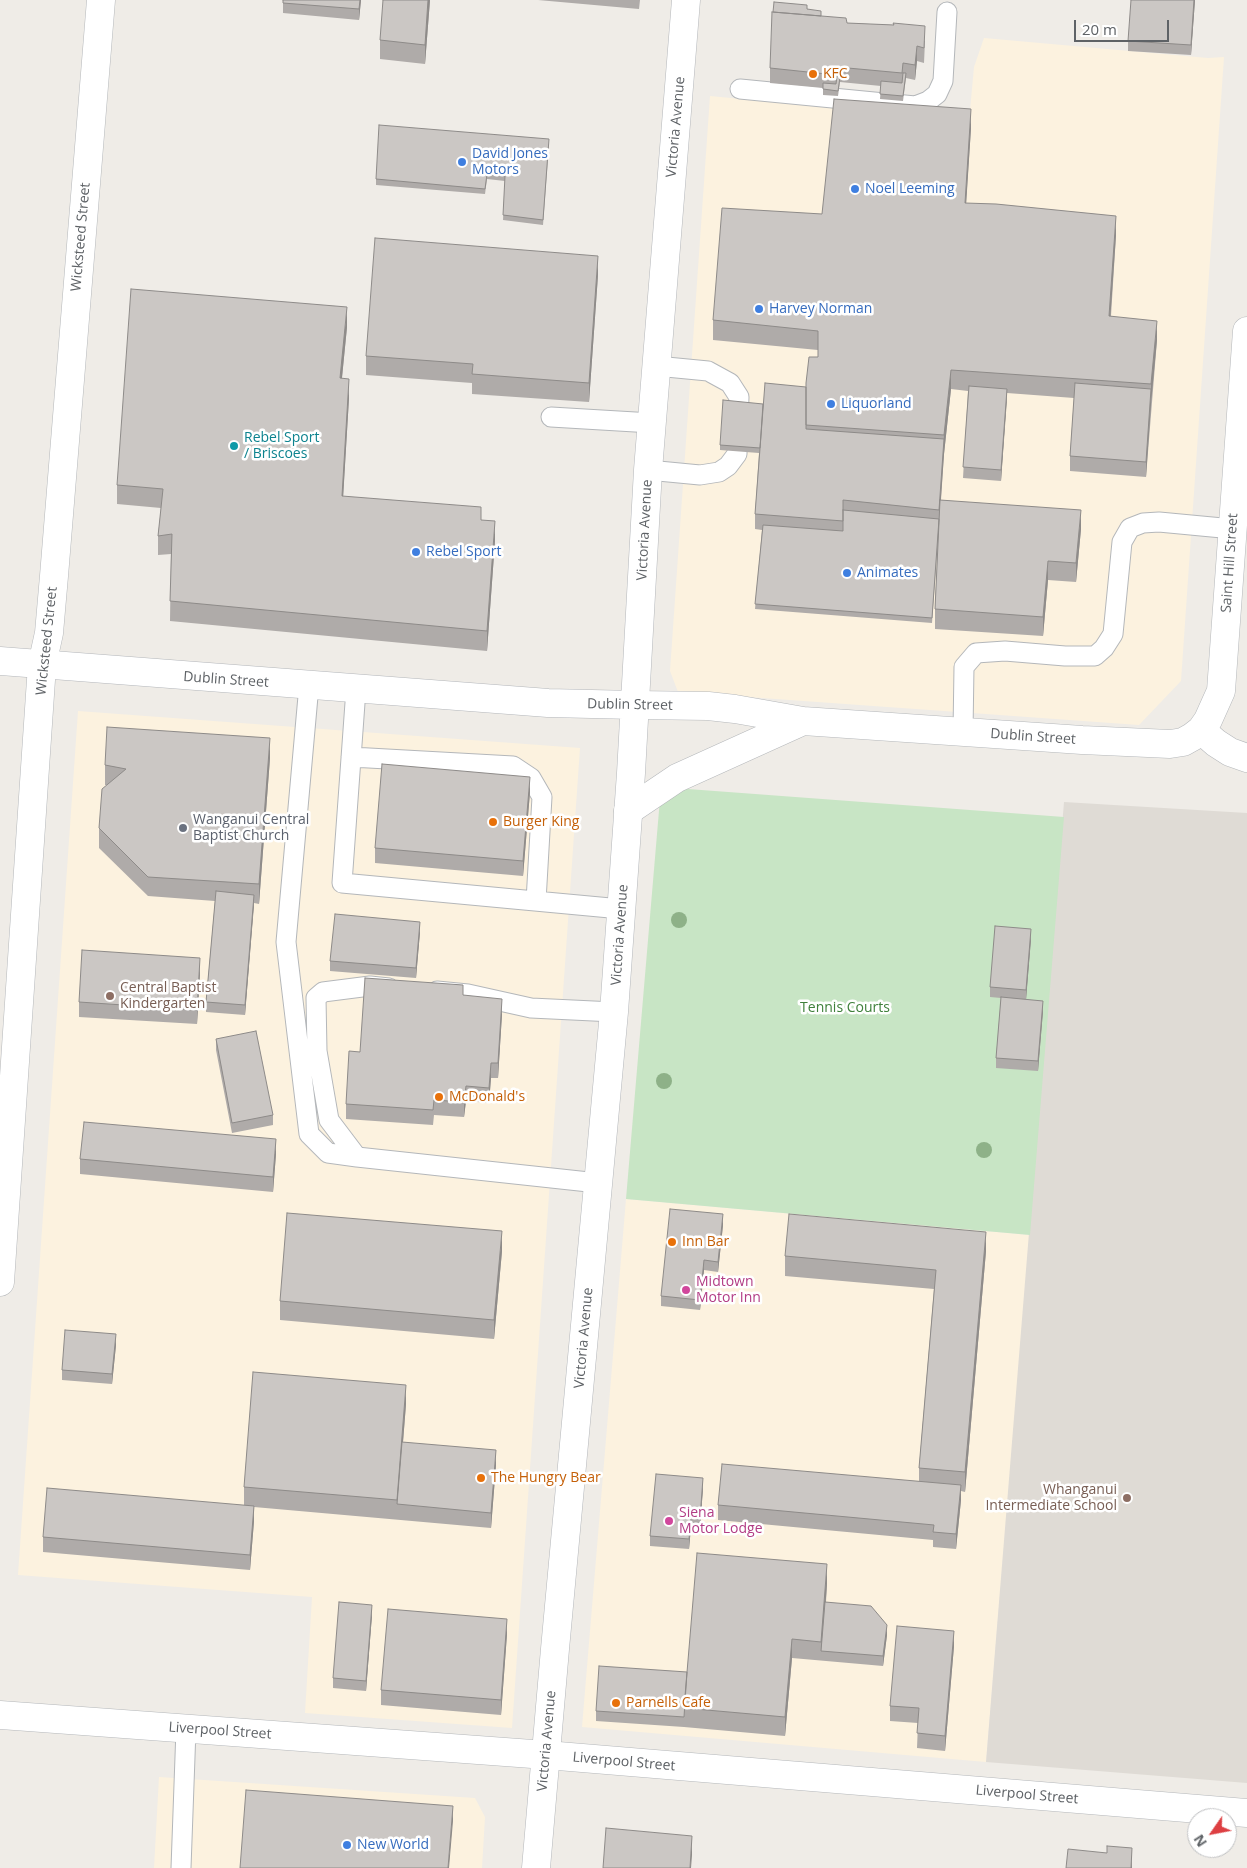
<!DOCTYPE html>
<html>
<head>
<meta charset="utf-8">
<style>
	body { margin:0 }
	#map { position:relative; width:1247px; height:1868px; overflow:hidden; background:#efece7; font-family:"Open Sans",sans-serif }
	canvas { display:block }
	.north { position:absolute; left:1187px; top:1808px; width:50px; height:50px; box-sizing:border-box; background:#fff; border:1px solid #bfc0c2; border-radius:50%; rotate:237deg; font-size:14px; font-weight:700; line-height:20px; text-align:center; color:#5e6266 }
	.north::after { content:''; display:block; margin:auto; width:18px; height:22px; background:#dd3f42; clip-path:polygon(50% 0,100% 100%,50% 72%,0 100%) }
	.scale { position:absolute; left:1074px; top:20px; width:95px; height:22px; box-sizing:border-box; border:2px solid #5e6266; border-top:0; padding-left:6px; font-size:15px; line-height:18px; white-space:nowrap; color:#5e6266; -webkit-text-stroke:4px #fff; paint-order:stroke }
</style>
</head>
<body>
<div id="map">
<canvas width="1247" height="1868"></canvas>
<div class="north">N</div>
<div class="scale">20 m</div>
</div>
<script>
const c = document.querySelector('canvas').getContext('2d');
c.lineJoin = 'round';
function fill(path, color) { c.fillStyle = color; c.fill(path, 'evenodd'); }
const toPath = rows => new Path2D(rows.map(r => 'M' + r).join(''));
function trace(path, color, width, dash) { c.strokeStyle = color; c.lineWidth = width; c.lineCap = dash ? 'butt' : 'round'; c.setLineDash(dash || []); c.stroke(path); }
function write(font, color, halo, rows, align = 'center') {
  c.font = font + ' "Open Sans",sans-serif'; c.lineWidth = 5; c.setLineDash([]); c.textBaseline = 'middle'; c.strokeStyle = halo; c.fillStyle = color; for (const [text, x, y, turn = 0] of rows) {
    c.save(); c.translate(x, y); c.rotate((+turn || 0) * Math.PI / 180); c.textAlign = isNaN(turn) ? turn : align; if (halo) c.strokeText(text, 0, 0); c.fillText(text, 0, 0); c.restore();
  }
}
const commercial = toPath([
	[984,38,1208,58,1224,57,1181,681,1139,725,678,692,670,671,710,96,969,121,974,67],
	[78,711,580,748,512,1728,305,1713,312,1597,18,1575],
	[626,1199,1030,1235,986,1762,582,1727],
	[159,1777,475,1798,485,1817,482,1868,154,1868]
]);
const education = toPath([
	[1064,802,1247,813,1247,1783,986,1762]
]);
const green = toPath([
	[661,787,1064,817,1030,1235,626,1199]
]);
const service = toPath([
	[740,89,915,106,928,101,937,94,943,81,947,12],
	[551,417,652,423],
	[648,470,700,475,719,472,728,466,737,454,739,397,730,383,708,371,656,366],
	[309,685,286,942,309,1134,328,1153,357,1157,598,1183],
	[356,689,342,883,621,909],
	[963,732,964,667,976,653,1005,651,1065,656,1095,656,1104,648,1113,634,1122,542,1130,528,1143,523,1159,522,1233,529],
	[351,757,513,766,531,778,542,797,536,901],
	[437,991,468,994,531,1008,614,1012],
	[357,1157,329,1120,317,1051,316,998,323,992,370,986,389,988],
	[181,1868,186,1729]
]);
const minor = toPath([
	[0,1282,42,665,49,633,54,576,101,0],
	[0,1715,546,1755]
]);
const tertiary = toPath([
	[635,705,708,706,735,709,803,721,1082,740,1170,744,1183,742,1192,737,1201,730,1208,720,1221,691,1247,331],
	[1201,730,1216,743,1230,752,1247,758],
	[628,811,677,778,803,721],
	[546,1755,1247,1813]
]);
const secondary = toPath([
	[0,661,548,703,635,705],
	[536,1868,555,1649,614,1012,631,773,648,470,686,0]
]);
const trees = [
	[679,920],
	[664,1081],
	[984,1150]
];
const wall = toPath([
	[283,0,361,0,359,20,283,13],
	[430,0,425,64,380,59,380,40],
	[538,0,640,0,639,9],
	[1195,0,1191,55,1128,51,1128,41],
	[807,9,821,16,847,23,893,25,893,23,925,41,924,63,917,61,915,80,906,78,903,101,880,99,881,86,840,82,838,96,823,95,823,88,770,83,770,68],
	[971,128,966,203,1116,235,1111,316,1157,340,1146,477,1070,471,1070,456,1074,398,1007,393,1001,481,963,478,968,391,951,389,944,454,941,500,1081,529,1076,582,1048,580,1043,636,935,629,935,609,938,540,932,623,755,609,762,530,755,529,755,514,759,453,720,450,720,445,763,404,806,387,818,357,818,350,713,340,713,320,822,214],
	[549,144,543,225,503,220,505,181,487,179,485,194,376,185,376,179],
	[598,275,589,402,472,394,472,383,366,375,366,356],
	[347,327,342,378,349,398,343,497,481,520,495,541,487,651,170,621,171,554,158,555,158,536,161,508,117,504,117,485],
	[270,758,259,904,254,903,245,1015,206,1012,206,1002,215,901,148,896,99,848,99,828,107,785,105,785,105,765],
	[530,792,523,876,375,863,375,848],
	[420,932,416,978,330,971,330,961],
	[1031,939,1026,999,1043,1011,1038,1071,996,1068,996,1058,1001,998,990,997,990,987],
	[200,972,197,1024,79,1017,79,1002],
	[463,995,502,1014,498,1078,491,1078,489,1103,466,1101,464,1117,434,1115,433,1125,346,1119,346,1104,360,1052],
	[216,1039,273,1115,273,1125,232,1133,216,1050],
	[276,1154,273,1192,80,1174,80,1159],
	[723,1225,718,1272,704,1270,700,1310,661,1306,661,1296],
	[502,1251,494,1339,280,1320,280,1301],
	[986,1251,965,1492,961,1491,961,1500,956,1549,933,1547,933,1540,718,1520,718,1505,919,1481,919,1468,934,1289,785,1276,785,1256],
	[116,1345,112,1384,62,1380,62,1370],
	[406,1404,403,1442,496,1465,491,1528,254,1507,254,1521,250,1570,43,1552,43,1537,244,1505,244,1487],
	[703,1488,700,1528,691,1527,689,1549,650,1546,650,1536],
	[827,1584,826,1602,887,1635,883,1666,792,1658,785,1736,684,1727,596,1721,596,1711,687,1672],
	[372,1615,366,1691,333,1688,333,1678],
	[507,1634,501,1715,381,1705,381,1690],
	[954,1646,945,1751,917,1748,918,1723,890,1721,890,1706]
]);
const shadedWall = toPath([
	[360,0,361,0,359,20,359,9],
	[428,0,430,0,425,64,425,45],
	[1194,0,1195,0,1191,55,1191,45],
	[917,46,917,61,915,80,915,65],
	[971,109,971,128,965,222,965,203],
	[1116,216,1116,235,1109,336,1109,316],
	[598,256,598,275,589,402,589,383],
	[347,307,347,327,340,397,340,378],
	[1157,321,1157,340,1151,403,1151,384],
	[951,370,951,389,944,454,939,525,939,510,944,435],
	[349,379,349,398,342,516,342,496],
	[1007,389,1007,399,1001,481,1001,470],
	[1151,389,1151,404,1146,477,1146,462],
	[1081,510,1081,529,1076,582,1076,563],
	[495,521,495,541,487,651,487,631],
	[1048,561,1048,580,1043,636,1043,617],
	[270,738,270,758,259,904,259,884],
	[530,777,530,792,523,876,523,861],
	[254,895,254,905,245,1015,245,1005],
	[420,922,420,932,416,978,416,968],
	[1031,929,1031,939,1026,1000,1026,990],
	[200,958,200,972,197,1024,197,1010],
	[502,999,502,1014,498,1078,498,1063],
	[1043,1001,1043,1011,1038,1071,1038,1061],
	[491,1063,491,1078,489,1103,489,1088],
	[466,1086,466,1101,464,1117,464,1102],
	[276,1139,276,1154,273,1192,273,1177],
	[723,1214,723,1225,718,1272,718,1262],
	[502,1231,502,1251,494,1339,494,1320],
	[986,1232,986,1251,965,1492,965,1472],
	[704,1260,704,1270,700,1310,700,1300],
	[116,1334,116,1345,112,1384,112,1374],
	[406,1385,406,1404,398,1504,397,1504],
	[496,1450,496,1465,491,1528,491,1513],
	[703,1478,703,1488,700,1528,700,1518],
	[961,1485,961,1500,956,1549,956,1534],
	[254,1506,254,1521,250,1570,250,1555],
	[691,1517,691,1527,689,1549,689,1539],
	[827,1564,827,1584,822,1651,821,1651,821,1642],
	[372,1605,372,1615,366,1691,366,1681],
	[507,1619,507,1634,501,1715,501,1700],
	[887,1625,887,1635,883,1666,883,1656],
	[954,1631,954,1646,945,1751,945,1736],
	[792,1639,792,1658,785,1736,785,1717],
	[453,1806,453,1821,449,1868,448,1868],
	[692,1836,692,1855,691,1868,690,1868],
	[1132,1848,1132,1868,1131,1868]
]);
const building = toPath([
	[283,0,360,0,359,9,283,3,283,0],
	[383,0,428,0,425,45,380,40,383,0],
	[1131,0,1194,0,1191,45,1128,41,1131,0],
	[774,2,807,5,807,9,821,11,821,16,773,12,774,2],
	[772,12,846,18,847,23,894,25,893,23,925,26,924,48,917,46,915,65,903,63,902,73,837,67,836,75,770,68,772,12],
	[903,73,906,73,903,96,880,94,881,81,902,83,903,73],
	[837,76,840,77,838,91,823,89,823,83,836,84,837,76],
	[834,99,971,109,965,203,996,204,1116,216,1109,316,1157,321,1151,384,951,370,944,435,806,425,806,383,809,357,818,357,818,331,713,320,722,208,822,214,834,99],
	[379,125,549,139,543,220,503,215,505,176,487,174,485,189,376,179,379,125],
	[375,238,598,256,589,383,472,374,473,364,366,356,375,238],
	[131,289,347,307,340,378,349,379,342,496,481,507,481,520,495,521,487,631,170,601,172,534,158,536,163,489,117,485,131,289],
	[765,383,806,387,806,429,944,439,939,510,843,500,843,521,755,514,765,383],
	[1075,383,1151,389,1146,462,1070,456,1075,383],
	[969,386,1007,389,1001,470,963,467,969,386],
	[723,400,763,404,760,448,720,445,723,400],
	[940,500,1081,510,1076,563,1048,561,1043,617,935,609,940,500],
	[843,510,939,519,932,618,755,604,763,525,843,531,843,510],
	[107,727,270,738,259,884,148,877,99,828,102,789,126,769,105,765,107,727],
	[382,764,530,777,523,861,375,848,382,764],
	[216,891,254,895,245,1005,206,1002,216,891],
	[335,914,420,922,416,968,330,961,335,914],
	[995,926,1031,929,1026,990,990,987,995,926],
	[82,950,200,958,197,1010,79,1002,82,950],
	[365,978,463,985,463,995,502,999,498,1063,491,1063,489,1088,466,1086,464,1102,434,1100,433,1110,346,1104,349,1051,360,1052,365,978],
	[1001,997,1043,1001,1038,1061,996,1058,1001,997],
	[256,1031,273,1115,232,1123,216,1039,256,1031],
	[84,1122,276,1139,273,1177,80,1159,84,1122],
	[670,1209,723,1214,718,1262,704,1260,700,1300,661,1296,670,1209],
	[287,1213,502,1231,494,1320,280,1301,287,1213],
	[789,1214,986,1232,965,1472,919,1468,936,1270,785,1256,789,1214],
	[65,1330,116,1334,112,1374,62,1370,65,1330],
	[253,1372,406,1385,397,1500,244,1487,253,1372],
	[402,1442,496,1450,491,1513,397,1504,402,1442],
	[722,1464,961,1485,956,1534,933,1532,934,1525,718,1505,722,1464],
	[656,1474,703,1478,700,1518,691,1517,689,1539,650,1536,656,1474],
	[47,1488,254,1506,250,1555,43,1537,47,1488],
	[697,1553,827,1564,821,1642,792,1639,785,1717,684,1708,697,1553],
	[339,1602,372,1605,366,1681,333,1678,339,1602],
	[825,1602,871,1606,887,1625,883,1656,821,1651,825,1602],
	[388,1609,507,1619,501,1700,381,1690,388,1609],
	[897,1626,954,1631,945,1736,917,1733,919,1708,890,1706,897,1626],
	[599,1666,687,1672,684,1717,596,1711,599,1666],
	[246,1790,453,1806,448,1868,240,1868,246,1790],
	[606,1828,692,1836,690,1868,603,1868,606,1828],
	[1107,1846,1132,1848,1131,1868,1066,1868,1068,1849,1107,1853,1107,1846]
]);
const markers = [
	[813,74,5,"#e8710a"],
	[462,162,5,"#3f7fe0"],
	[855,189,5,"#3f7fe0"],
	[759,309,5,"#3f7fe0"],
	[831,404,5,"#3f7fe0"],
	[234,446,5,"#0f9aa8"],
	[416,552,5,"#3f7fe0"],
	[847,573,5,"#3f7fe0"],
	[493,822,5,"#e8710a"],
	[183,828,5,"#6b7280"],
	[110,996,5,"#8d6e63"],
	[439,1097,5,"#e8710a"],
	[672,1242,5,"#e8710a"],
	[686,1290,5,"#d1479c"],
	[481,1478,5,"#e8710a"],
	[1127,1498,5,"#8d6e63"],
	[669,1521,5,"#d1479c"],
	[616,1703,5,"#e8710a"],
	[347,1845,5,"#3f7fe0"]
];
const foodNames = [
	["KFC",823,74],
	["Burger King",503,822],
	["McDonald's",449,1097],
	["Inn Bar",682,1242],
	["The Hungry Bear",491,1478],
	["Parnells Cafe",626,1703]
];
const streetNames = [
	["Victoria Avenue",676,127,-85],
	["Wicksteed Street",81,237,-85],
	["Victoria Avenue",645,530,-87],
	["Saint Hill Street",1230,563,-86],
	["Wicksteed Street",47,641,-84],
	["Dublin Street",226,680,4],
	["Dublin Street",630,705,1],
	["Dublin Street",1033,737,4],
	["Victoria Avenue",620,935,-86],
	["Victoria Avenue",584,1338,-85],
	["Liverpool Street",220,1731,4],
	["Victoria Avenue",547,1741,-85],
	["Liverpool Street",624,1762,5],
	["Liverpool Street",1027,1795,5]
];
const shopNames = [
	["David Jones",472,154],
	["Motors",472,170],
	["Noel Leeming",865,189],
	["Harvey Norman",769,309],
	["Liquorland",841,404],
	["Rebel Sport",426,552],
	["Animates",857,573],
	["New World",357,1845]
];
const cultureNames = [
	["Rebel Sport",244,438],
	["/ Briscoes",244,454]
];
const worshipNames = [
	["Wanganui Central",193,820],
	["Baptist Church",193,836]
];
const educationNames = [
	["Central Baptist",120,988],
	["Kindergarten",120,1004],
	["Whanganui",1117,1490,"right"],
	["Intermediate School",1117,1506,"right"]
];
const parkNames = [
	["Tennis Courts",845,1008]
];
const hotelNames = [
	["Midtown",696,1282],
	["Motor Inn",696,1298],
	["Siena",679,1513],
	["Motor Lodge",679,1529]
];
fill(commercial, '#fcf2df');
fill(education, '#dfdbd5');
fill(green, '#c8e5c5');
trace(service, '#b4b7ba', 21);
trace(minor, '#b4b7ba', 29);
trace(tertiary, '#b4b7ba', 29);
trace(secondary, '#b3b6ba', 29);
trace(service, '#fff', 19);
trace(minor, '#fff', 28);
trace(tertiary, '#fff', 28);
trace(secondary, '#fff', 28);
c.fillStyle = '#8eb188';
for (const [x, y] of trees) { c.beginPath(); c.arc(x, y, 8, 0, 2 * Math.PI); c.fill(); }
fill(wall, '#afaba9');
fill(shadedWall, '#8e8b89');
fill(building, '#cbc7c4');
trace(building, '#8e8b89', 1);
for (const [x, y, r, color] of markers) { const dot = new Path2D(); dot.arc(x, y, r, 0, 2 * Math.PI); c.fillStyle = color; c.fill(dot); trace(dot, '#fff', 2); }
write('14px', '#c56008', '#fff', foodNames, 'left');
write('14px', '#5e6266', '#fff', streetNames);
write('14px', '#366cbe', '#fff', shopNames, 'left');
write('14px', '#0d838f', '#fff', cultureNames, 'left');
write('14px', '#5b616d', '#fff', worshipNames, 'left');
write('14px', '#785e54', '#fff', educationNames, 'left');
write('14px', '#3f803b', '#fff', parkNames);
write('14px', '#b23c85', '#fff', hotelNames, 'left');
</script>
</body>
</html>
